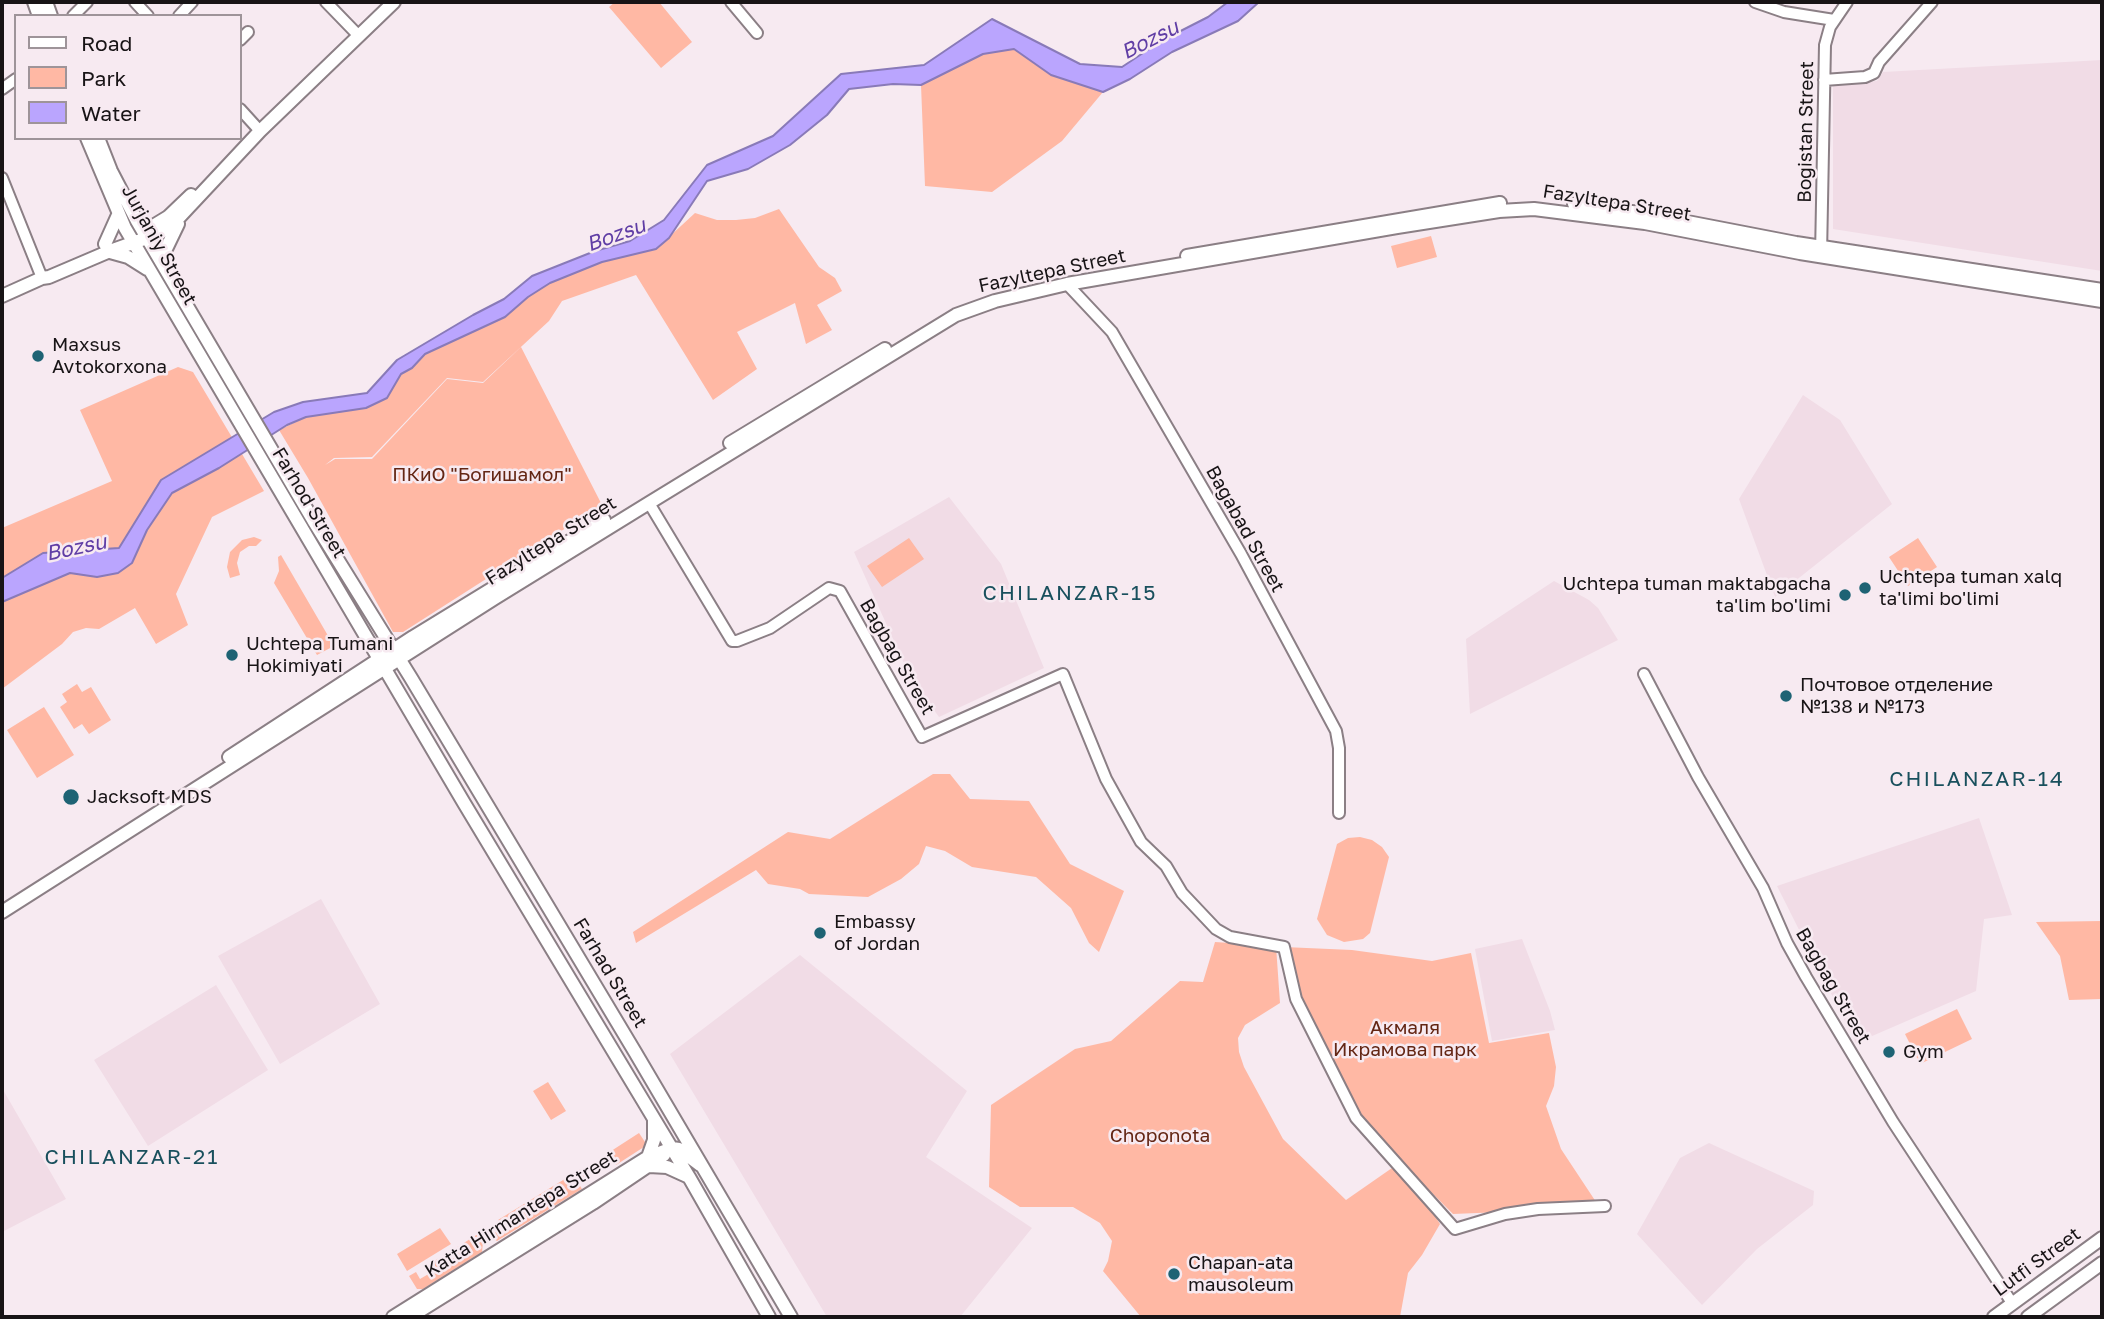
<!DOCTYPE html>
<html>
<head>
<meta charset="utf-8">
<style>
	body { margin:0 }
	#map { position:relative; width:2104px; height:1319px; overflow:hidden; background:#f7eaf1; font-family:"Golos Text",sans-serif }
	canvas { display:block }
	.frame { position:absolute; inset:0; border:4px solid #181416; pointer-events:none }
	.legend { position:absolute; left:14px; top:14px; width:228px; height:126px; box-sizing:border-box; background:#f7eaf1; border:2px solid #9e9499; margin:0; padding:9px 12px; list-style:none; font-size:21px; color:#181416 }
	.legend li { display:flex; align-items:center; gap:14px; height:35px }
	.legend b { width:35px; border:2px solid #9e9499 }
</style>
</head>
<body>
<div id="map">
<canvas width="2104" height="1319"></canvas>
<div class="frame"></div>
<ul class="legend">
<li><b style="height:9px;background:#fff"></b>Road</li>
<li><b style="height:19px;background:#ffb8a4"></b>Park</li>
<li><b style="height:19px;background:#baa5fe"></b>Water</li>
</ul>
</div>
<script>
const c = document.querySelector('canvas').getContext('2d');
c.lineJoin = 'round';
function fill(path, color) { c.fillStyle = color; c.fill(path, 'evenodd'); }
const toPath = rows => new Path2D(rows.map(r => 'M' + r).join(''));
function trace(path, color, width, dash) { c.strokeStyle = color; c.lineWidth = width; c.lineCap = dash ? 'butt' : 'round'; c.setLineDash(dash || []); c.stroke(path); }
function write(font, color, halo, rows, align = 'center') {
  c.font = font + ' "Golos Text",sans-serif'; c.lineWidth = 5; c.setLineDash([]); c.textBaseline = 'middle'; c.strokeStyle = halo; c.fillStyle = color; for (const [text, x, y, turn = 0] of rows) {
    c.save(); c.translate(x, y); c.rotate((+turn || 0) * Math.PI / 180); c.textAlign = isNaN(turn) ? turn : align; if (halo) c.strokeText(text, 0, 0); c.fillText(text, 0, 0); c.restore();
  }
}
const built = toPath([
	[2102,60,2102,271,1833,229,1833,85,1877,81,1883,72],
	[1803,395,1840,420,1892,504,1775,597,1739,499],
	[949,497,1001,564,1044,668,939,717,911,679,854,552],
	[1554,581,1589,600,1598,608,1618,640,1470,714,1466,639],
	[1979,818,2012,915,1984,919,1976,991,1856,1043,1777,886],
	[321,899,380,1004,280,1064,218,956],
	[1522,939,1550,1011,1555,1030,1492,1041,1475,949],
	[800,955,967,1091,926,1157,1032,1228,960,1317,827,1317,670,1054],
	[216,985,268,1070,148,1146,94,1060],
	[2,1088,66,1199,2,1232],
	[1709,1143,1814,1191,1813,1205,1757,1249,1702,1305,1637,1234,1680,1158]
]);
const green = toPath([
	[615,2,659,2,692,42,661,68,609,7],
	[1014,49,1051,75,1103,92,1062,141,992,192,925,186,921,85,983,54],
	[779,209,819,267,835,278,842,291,817,305,832,330,806,344,795,303,737,332,757,369,713,400,636,275,562,301,549,321,483,382,447,378,372,457,334,458,325,465,335,459,372,459,447,379,483,383,521,347,602,505,403,632,393,632,308,478,279,430,306,417,366,408,387,398,401,374,412,368,425,354,505,317,528,297,550,283,602,262,656,249,695,213,717,220,736,220,755,218],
	[1431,236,1437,257,1397,268,1391,246],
	[178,367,193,372,233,439,161,480,119,549,43,553,2,578,2,528,112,481,80,410],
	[242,454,264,491,212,517,176,594,188,625,156,644,135,608,99,629,86,628,73,632,62,644,2,689,2,602,70,573,97,577,132,563,147,530,172,493],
	[254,537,262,540,256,546,249,546,240,552,237,563,240,575,230,578,227,567,230,552,242,540],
	[909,538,924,559,882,587,867,566],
	[1918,538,1937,567,1908,586,1889,557],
	[281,555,334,646,317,655,274,583,279,571,278,557],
	[77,684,82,692,91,687,111,720,89,734,82,724,74,729,60,707,67,702,62,694],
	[44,707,74,755,37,778,7,730],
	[933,774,950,774,970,799,1029,801,1070,864,1124,891,1099,952,1089,943,1071,908,1036,877,972,867,945,851,926,846,919,864,901,879,868,897,809,894,800,889,768,884,756,870,636,943,633,932,788,832,830,839],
	[1360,837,1372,840,1382,847,1389,857,1370,933,1363,939,1344,942,1327,935,1317,919,1337,844,1348,838],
	[2102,921,2102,999,2069,1000,2060,956,2036,922],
	[1215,942,1276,946,1280,1003,1245,1025,1238,1038,1239,1052,1244,1067,1283,1139,1346,1200,1392,1168,1430,1208,1440,1224,1422,1255,1408,1273,1400,1317,1141,1317,1103,1271,1108,1261,1112,1241,1100,1223,1073,1207,1020,1207,989,1187,991,1105,1075,1049,1111,1041,1180,981,1203,982],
	[1284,947,1352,950,1432,961,1471,953,1489,1043,1549,1033,1556,1067,1554,1086,1546,1106,1561,1149,1600,1208,1453,1214,1359,1120,1293,1002],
	[1957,1009,1972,1039,1920,1064,1905,1034],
	[548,1082,566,1111,551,1120,533,1091],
	[639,1133,647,1145,616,1165,608,1153],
	[581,1169,585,1176,577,1181,582,1189,497,1241,489,1236,503,1228,498,1220],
	[440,1228,451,1244,407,1271,397,1254],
	[478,1234,483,1242,482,1252,423,1289,417,1289,409,1276,416,1272,420,1279,437,1269,433,1262,440,1257,445,1264,455,1257,451,1251]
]);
const water = toPath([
	[1228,2,1259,2,1238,21,1172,52,1130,79,1103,92,1051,75,1014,49,983,54,921,85,893,84,849,89,827,115,790,145,748,169,707,181,669,238,656,249,602,262,550,283,528,297,505,317,425,354,412,368,401,374,387,398,366,408,306,417,287,425,219,468,172,493,147,530,132,563,118,573,97,577,70,573,2,602,2,578,43,553,119,548,161,480,274,412,303,402,367,393,397,360,473,315,504,299,532,276,595,251,630,241,664,220,707,165,773,136,841,74,924,65,992,19,1080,64,1122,67,1161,41,1208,17,1228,2]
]);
const minor = toPath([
	[135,2,148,16],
	[326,2,358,35],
	[731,2,757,33],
	[1755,2,1784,12,1834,20],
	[73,16,87,2],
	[179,16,192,2],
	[240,40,248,32],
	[1824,80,1865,77,1874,73,1879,62,1932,2],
	[2,89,16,79],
	[240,109,260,131],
	[2,178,42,278],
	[1821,255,1825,45,1830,27,1847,2],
	[1067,284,1112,332,1241,554,1336,731,1339,748,1339,813],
	[649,503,732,641,737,641,770,628,829,588,840,591,922,737,1063,674,1106,779,1141,842,1166,866,1182,893,1216,929,1230,937,1284,947,1296,999,1356,1118,1455,1229,1505,1214,1538,1209,1605,1206],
	[1644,674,1698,777,1763,888,1787,943,1806,977,1893,1122,2012,1303]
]);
const major = toPath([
	[34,2,39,16],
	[46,2,51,16],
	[87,138,125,228,464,803,689,1177,769,1317],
	[98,138,111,171,137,221,313,520,411,678,635,1052,791,1317],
	[1574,204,1646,214,1796,243,2102,290],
	[145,231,168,217,191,195],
	[105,244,118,215],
	[110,252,128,257,147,269],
	[1187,256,1500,203],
	[166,266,165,251,178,224],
	[2,296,42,278,49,277,110,251,158,234,172,225,260,131,394,2],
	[730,443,885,349],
	[229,757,413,637,604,520],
	[2,912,495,598,649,503,956,315,995,301,1067,284,1397,227,1499,211,1534,209,1645,223,1800,253,2102,301],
	[648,1157,654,1140,654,1120],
	[649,1166,667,1167,689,1177],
	[393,1317,648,1157,672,1148,679,1149,700,1165],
	[410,1317,593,1203,664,1155],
	[1994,1317,2102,1238],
	[2028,1317,2102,1263]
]);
const markers = [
	[38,356,7,"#1e6374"],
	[1865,588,7,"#1e6374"],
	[1845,595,7,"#1e6374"],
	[232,655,7,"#1e6374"],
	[1786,696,7,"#1e6374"],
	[71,797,9,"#1e6374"],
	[820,933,7,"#1e6374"],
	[1889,1052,7,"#1e6374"],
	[1174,1274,7,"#1e6374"]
];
const streetNames = [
	["Bogistan Street",1806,132,-89],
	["Fazyltepa Street",1617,203,9],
	["Jurjaniy Street",159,245,61],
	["Fazyltepa Street",1052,271,-12],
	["Farhod Street",309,503,59],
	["Bagabad Street",1245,529,61],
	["Fazyltepa Street",551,541,-32],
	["Bagbag Street",897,657,60],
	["Farhad Street",610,973,59],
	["Bagbag Street",1833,986,60],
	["Katta Hirmаntepa Street",521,1214,-32],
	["Lutfi Street",2037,1262,-36]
];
const poiNames = [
	["Maxsus",52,345],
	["Avtokorxona",52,367],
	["Uchtepa tuman xalq",1879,577],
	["ta'limi bo'limi",1879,599],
	["Uchtepa tuman maktabgacha",1831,584,"right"],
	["ta'lim bo'limi",1831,606,"right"],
	["Uchtepa Tumani",246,644],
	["Hokimiyati",246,666],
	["Почтовое отделение",1800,685],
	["№138 и №173",1800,707],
	["Jacksoft MDS",87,797],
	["Embassy",834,922],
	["of Jordan",834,944],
	["Gym",1903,1052],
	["Chapan-ata",1188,1263],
	["mausoleum",1188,1285]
];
const parkNames = [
	["ПКиО \"Богишамол\"",482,475],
	["Акмаля",1405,1028],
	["Икрамова парк",1405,1050],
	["Choponota",1160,1136]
];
const waterNames = [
	["Bozsu",1150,40,-27],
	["Bozsu",616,235,-20],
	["Bozsu",76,548,-12]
];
const neighbourhoodNames = [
	["CHILANZAR-15",1070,593],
	["CHILANZAR-14",1977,779],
	["CHILANZAR-21",132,1157]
];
fill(built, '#f1dce6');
fill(green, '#ffb8a4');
fill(water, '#baa5fe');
trace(water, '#897ab8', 2);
trace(minor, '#8b7f85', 14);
trace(major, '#8b7f85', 16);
trace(minor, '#fff', 10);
trace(major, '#fff', 12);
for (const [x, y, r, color] of markers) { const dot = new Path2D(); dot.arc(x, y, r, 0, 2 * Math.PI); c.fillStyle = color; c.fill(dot); trace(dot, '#f7eaf1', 2.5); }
write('19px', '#181416', '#f7eaf1', streetNames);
write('19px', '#181416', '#f7eaf1', poiNames, 'left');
write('19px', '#642614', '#f7eaf1', parkNames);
write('italic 21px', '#603ea5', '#f7eaf1', waterNames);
c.letterSpacing = '2px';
write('21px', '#19505d', '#f7eaf1', neighbourhoodNames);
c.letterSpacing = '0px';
</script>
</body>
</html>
